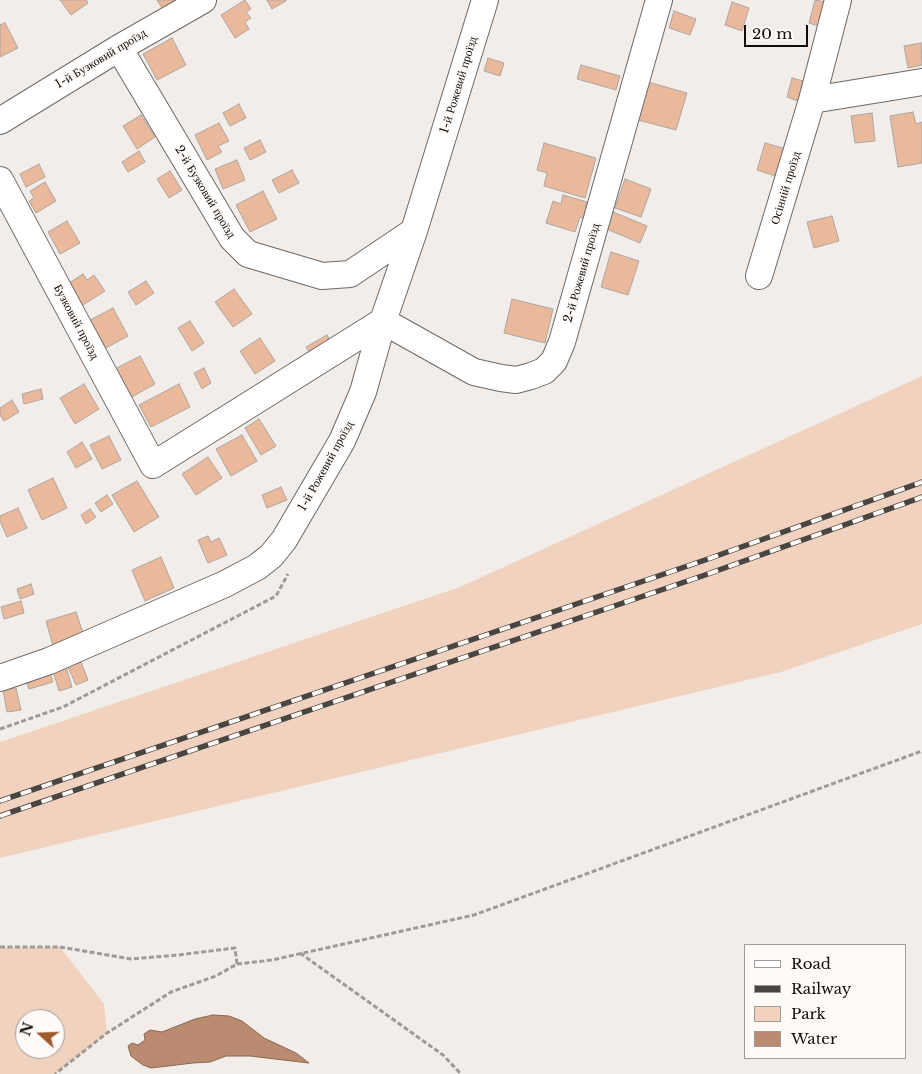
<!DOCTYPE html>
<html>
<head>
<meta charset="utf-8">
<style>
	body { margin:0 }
	#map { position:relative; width:922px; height:1074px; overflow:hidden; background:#f3ede9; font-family:"Libre Baskerville",serif }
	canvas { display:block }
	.legend { position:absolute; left:744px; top:944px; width:162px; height:115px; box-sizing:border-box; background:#fefaf8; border:1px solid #9f9c9a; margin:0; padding:6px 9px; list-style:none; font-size:15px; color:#100e0c }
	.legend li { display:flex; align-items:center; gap:10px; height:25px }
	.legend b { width:25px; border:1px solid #9f9c9a }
	.north { position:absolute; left:15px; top:1009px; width:50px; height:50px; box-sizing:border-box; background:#fefaf8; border:1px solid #9f9c9a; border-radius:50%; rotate:290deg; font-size:14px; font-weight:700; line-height:20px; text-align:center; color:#100e0c }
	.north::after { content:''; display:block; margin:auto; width:18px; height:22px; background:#9e5a2c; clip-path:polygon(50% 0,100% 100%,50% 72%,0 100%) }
	.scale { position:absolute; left:744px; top:25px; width:64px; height:22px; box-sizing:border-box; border:2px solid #100e0c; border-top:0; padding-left:6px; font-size:15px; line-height:18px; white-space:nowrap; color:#100e0c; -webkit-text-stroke:4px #fefaf8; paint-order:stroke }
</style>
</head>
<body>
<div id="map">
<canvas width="922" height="1074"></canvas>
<ul class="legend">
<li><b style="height:6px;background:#fff"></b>Road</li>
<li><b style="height:6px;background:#484542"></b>Railway</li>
<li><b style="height:14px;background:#f1d2bf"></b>Park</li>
<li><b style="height:14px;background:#ba8b70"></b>Water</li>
</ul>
<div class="north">N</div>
<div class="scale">20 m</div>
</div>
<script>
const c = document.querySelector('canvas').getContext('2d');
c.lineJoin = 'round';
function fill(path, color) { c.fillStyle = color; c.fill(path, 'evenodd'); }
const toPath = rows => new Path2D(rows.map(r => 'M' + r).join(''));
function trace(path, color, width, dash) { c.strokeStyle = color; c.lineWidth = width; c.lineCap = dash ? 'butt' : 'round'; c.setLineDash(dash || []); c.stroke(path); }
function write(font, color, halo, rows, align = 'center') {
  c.font = font + ' "Libre Baskerville",serif'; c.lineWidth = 4.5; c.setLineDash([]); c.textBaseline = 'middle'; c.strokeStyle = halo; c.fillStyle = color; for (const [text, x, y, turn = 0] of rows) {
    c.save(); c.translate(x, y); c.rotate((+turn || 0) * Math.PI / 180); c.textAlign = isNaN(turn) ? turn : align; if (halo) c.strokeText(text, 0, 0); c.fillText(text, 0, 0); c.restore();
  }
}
const green = toPath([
	[922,376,922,624,781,672,0,858,0,742,460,587],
	[0,947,60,947,104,1004,107,1033,55,1074,0,1074],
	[25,1019,55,1019,55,1049,25,1049]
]);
const water = toPath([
	[213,1015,229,1016,242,1021,264,1038,296,1053,309,1063,250,1056,226,1056,210,1062,193,1063,151,1068,143,1065,131,1056,128,1046,132,1043,138,1045,145,1040,144,1034,150,1030,162,1032,195,1019,213,1015]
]);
const building = toPath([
	[60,0,86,0,88,3,71,15,60,0],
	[157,0,176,0,162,8,157,0],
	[245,0,251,9,246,12,251,18,245,22,249,29,235,38,221,15,245,0],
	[267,0,286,0,286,1,272,9,267,0],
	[815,0,832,3,825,28,809,23,815,0],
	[732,2,749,8,742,31,725,25,732,2],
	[674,11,696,19,690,35,669,28,674,11],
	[5,23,18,48,0,57,0,25,5,23],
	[172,38,186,65,157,80,143,54,172,38],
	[921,43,922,65,908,68,904,46,921,43],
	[488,58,504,63,500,76,484,71,488,58],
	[581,65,620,76,616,90,577,79,581,65],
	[792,78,807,82,801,102,787,97,792,78],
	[648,82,687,93,676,130,638,120,648,82],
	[239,104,246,118,230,126,223,113,239,104],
	[913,112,916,124,922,122,922,163,898,167,890,116,913,112],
	[872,113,875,141,855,143,851,116,872,113],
	[141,115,155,137,137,149,123,126,141,115],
	[219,123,229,141,218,146,222,152,207,160,195,135,219,123],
	[260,140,266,152,250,160,244,148,260,140],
	[544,143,596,158,585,198,544,186,547,173,537,170,544,143],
	[765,143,786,149,778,177,757,170,765,143],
	[139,151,145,162,128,172,122,162,139,151],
	[237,160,245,180,223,189,215,169,237,160],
	[39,164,45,177,26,187,20,174,39,164],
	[292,170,299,183,279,193,272,180,292,170],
	[170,171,182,190,169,198,157,179,170,171],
	[625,179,651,189,641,217,615,208,625,179],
	[45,182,56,201,36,213,29,201,34,198,30,191,45,182],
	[263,191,277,219,250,232,236,205,263,191],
	[563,195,587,202,585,207,589,208,586,219,580,217,575,232,546,223,553,201,561,204,563,195],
	[611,211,647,226,640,243,604,228,611,211],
	[832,216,839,241,814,248,807,222,832,216],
	[67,221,80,243,60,254,48,232,67,221],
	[611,252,639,261,628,295,601,287,611,252],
	[83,274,87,280,94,275,105,291,83,305,69,283,83,274],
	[146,281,154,293,136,305,128,292,146,281],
	[234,289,252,314,233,327,215,302,234,289],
	[512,299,553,309,545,343,504,333,512,299],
	[113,308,128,336,106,348,90,320,113,308],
	[190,321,204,343,192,351,178,328,190,321],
	[327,335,336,350,315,362,306,347,327,335],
	[260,338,275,361,255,374,240,351,260,338],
	[140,356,155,384,130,398,115,369,140,356],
	[204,368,211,383,202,389,194,373,204,368],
	[84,384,99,409,75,424,60,398,84,384],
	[179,384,190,407,151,427,139,405,179,384],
	[41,389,43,399,24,404,22,394,41,389],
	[12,400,19,412,4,421,0,415,0,408,12,400],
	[259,419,276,446,261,455,245,428,259,419],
	[242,435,257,461,231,476,216,449,242,435],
	[109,436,121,460,102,469,90,445,109,436],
	[82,442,92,459,76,468,67,452,82,442],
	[208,457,222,478,196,495,182,474,208,457],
	[53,478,67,508,42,520,28,490,53,478],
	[137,481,159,517,134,532,112,495,137,481],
	[281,487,287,500,267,508,262,495,281,487],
	[107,495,113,504,101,512,95,503,107,495],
	[18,508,27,528,7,537,0,521,0,516,18,508],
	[90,509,96,517,86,524,81,515,90,509],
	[208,536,211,542,219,538,227,555,208,563,198,540,208,536],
	[161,557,174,588,145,601,132,570,161,557],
	[31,584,34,594,20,599,17,589,31,584],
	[21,601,24,613,4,619,1,607,21,601],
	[76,612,85,639,54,649,46,621,76,612],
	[81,662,88,680,76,685,68,667,81,662],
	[48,667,53,682,29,689,24,675,48,667],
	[66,667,72,687,59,691,53,671,66,667],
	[16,688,21,710,7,712,3,690,16,688]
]);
const path = toPath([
	[0,729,63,707,276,596,288,574],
	[0,947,60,947,131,959,178,955,235,948,237,964,216,976,171,992,107,1033,55,1074],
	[300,953,443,1055,461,1074],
	[237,964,272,960,474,915,922,751]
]);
const minor = toPath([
	[838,0,812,100,922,82],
	[119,48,232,238,248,254,322,276,350,274,414,231],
	[0,121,119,48,203,0],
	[0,180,153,465,383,321,474,372,501,378,516,380,531,376,544,371,554,361,562,342,659,0],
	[759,276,812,100],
	[0,678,49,661,225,584,257,567,271,556,284,540,342,441,363,392,383,321,414,231,485,0]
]);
const rail = toPath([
	[0,801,708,559,922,482],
	[0,816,705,575,922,497]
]);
const streetNames = [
	["1-й Бузковий проїзд",101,59,-31],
	["1-й Рожевий проїзд",459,85,-73],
	["Осінній проїзд",786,188,-73],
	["2-й Бузковий проїзд",205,192,59],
	["2-й Рожевий проїзд",582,273,-74],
	["Бузковий проїзд",76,322,62],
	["1-й Рожевий проїзд",326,466,-61]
];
fill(green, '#f1d2bf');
fill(water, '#ba8b70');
trace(water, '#876652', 1);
fill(building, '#eab99c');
trace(building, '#aca6a2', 1);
trace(minor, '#6d6864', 28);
trace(path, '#9e9a97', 3, [5, 2.5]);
trace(minor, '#fff', 26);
trace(rail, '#484542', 5.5);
trace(rail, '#fefaf8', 4, [11]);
write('12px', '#100e0c', '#fefaf8', streetNames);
</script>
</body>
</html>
